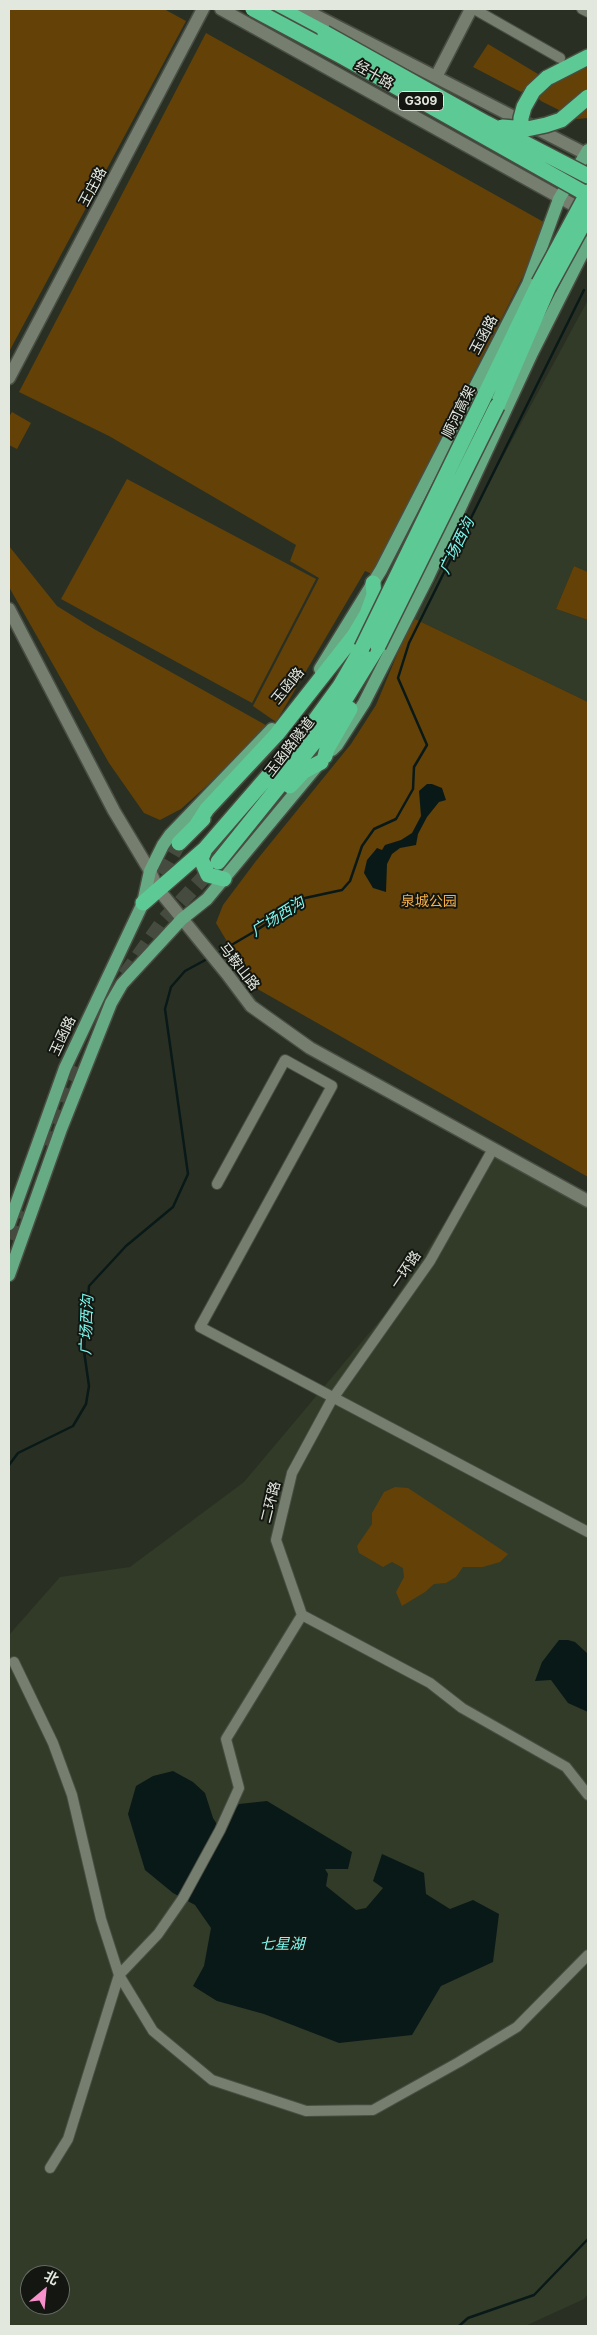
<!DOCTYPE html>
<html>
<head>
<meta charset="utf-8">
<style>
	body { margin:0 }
	#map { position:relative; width:597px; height:2335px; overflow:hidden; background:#293023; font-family:Inter,"Noto Sans SC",sans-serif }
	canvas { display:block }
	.frame { position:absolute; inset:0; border:10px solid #e3e8df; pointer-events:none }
	.north { position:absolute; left:20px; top:2265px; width:50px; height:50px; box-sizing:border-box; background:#141711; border:1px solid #676b63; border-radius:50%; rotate:28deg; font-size:14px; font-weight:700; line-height:20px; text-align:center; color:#e3e8df }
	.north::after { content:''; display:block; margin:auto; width:18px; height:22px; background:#f890cc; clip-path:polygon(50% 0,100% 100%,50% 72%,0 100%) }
</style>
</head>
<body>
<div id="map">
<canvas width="597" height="2335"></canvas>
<div class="frame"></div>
<div class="north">北</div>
</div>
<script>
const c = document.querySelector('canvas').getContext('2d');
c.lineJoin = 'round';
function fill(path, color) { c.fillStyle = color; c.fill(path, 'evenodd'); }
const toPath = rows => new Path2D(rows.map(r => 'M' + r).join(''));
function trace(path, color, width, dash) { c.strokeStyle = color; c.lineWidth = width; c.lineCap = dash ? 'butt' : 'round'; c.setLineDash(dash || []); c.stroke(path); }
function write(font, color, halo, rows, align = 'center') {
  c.font = font + ' Inter,"Noto Sans SC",sans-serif'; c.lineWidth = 4; c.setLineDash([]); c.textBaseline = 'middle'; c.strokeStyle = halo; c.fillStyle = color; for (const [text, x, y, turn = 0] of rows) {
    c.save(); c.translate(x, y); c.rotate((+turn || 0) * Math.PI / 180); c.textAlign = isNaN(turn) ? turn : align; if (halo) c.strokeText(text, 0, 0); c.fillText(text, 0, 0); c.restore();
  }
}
const built = toPath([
	[588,300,588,572,574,566,556,609,588,620,588,702,415,619],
	[489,1155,588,1206,588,2294,584,2299,525,2326,9,2326,9,1635,60,1577,130,1567,244,1482,386,1313],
	[30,2275,60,2275,60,2305,30,2305]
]);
const green = toPath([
	[9,9,164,9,186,21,10,350],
	[206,33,549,225,372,574,365,571,276,722,253,706,319,578,290,561,296,545,109,436,19,392],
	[488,44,538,74,529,87,521,92,473,67],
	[588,53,588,118,577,119,541,101,536,96,548,69],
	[12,412,31,423,17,449,9,445,9,417],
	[127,479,316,579,252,703,61,599],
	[9,546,57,606,94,629,271,728,181,809,160,820,144,813,109,763,9,587],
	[574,566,588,572,588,620,556,609],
	[415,619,588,702,588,1177,254,987,216,923,223,905,256,861,351,744,376,705,404,638],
	[395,1487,408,1488,508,1554,500,1562,483,1567,463,1567,456,1577,446,1583,434,1584,425,1592,402,1606,396,1592,404,1577,403,1568,392,1562,383,1567,359,1553,357,1546,372,1524,372,1513,384,1492]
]);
const water = toPath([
	[427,784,432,784,442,788,446,800,439,802,427,817,418,834,416,845,400,848,392,854,387,864,386,892,373,888,364,873,367,860,377,848,382,850,385,845,401,840,412,833,421,816,419,791],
	[559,1640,568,1640,575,1642,588,1654,588,1712,568,1703,551,1680,535,1681,542,1662],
	[173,1771,193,1782,205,1793,213,1818,220,1829,239,1804,267,1801,352,1852,348,1869,325,1869,328,1874,326,1886,356,1910,366,1908,383,1888,373,1881,382,1854,424,1873,426,1894,450,1909,473,1900,499,1914,493,1962,441,1986,412,2035,339,2043,264,2014,217,2001,193,1986,204,1966,211,1928,195,1905,173,1893,145,1870,128,1814,136,1786,153,1776]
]);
const stream = toPath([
	[216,954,257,930,305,898,342,890,350,881,362,846,374,829,396,819,413,789,414,767,427,745,398,678,409,643,584,290],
	[9,1465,18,1453,73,1426,86,1404,89,1386,84,1351,89,1286,126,1246,173,1207,188,1174,165,1009,171,987,185,971,209,958],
	[459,2326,468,2318,534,2295,588,2239]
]);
const highwayTunnel = toPath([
	[150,894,179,843],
	[125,975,164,920,215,865],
	[48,1146,67,1094,83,1061],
	[9,1239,19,1210]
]);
const street = toPath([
	[474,9,560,58],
	[582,9,588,12],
	[217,1184,285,1060,332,1086,200,1327,588,1532],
	[302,1615,276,1540,292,1473,331,1401,430,1261,493,1149],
	[14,1662,53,1743,72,1795,101,1919,119,1975,153,2031,212,2080,306,2111,373,2110,459,2062,517,2027,588,1955],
	[50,2168,68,2139,119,1975,158,1934,183,1898,220,1830,239,1788,226,1739,302,1615,430,1683,462,1708,566,1767,588,1795]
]);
const secondary = toPath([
	[221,9,586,212],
	[303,9,588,155],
	[436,77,471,9],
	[9,378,203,9],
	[9,609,114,811,150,871,158,889,227,974,251,1006,310,1048,588,1201]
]);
const primary = toPath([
	[320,669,381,570,528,284,559,199,588,150],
	[332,750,337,745,364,703,428,577,532,353,588,242],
	[9,1224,65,1068,143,903,150,871,163,845,170,835,272,729],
	[9,1275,61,1129,111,1003,122,984,182,919,207,899,318,765]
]);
const highway = toPath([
	[280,9,325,33],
	[547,78,588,57],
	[485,395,539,283],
	[497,406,548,288],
	[325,756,327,749,350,709],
	[290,786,304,771,321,762],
	[196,826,207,809,277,734,354,636,367,614,374,595,373,583],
	[179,843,203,819],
	[205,849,201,859,208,875,224,879],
	[218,862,333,719,378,646],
	[143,903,205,849,308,730,340,686,362,648]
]);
const highwayBridge = toPath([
	[253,9,341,56,588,195],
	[325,33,486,123,588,176],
	[502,127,527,129,546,125,561,120,588,97],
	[521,137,521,118,524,107,533,91,547,78],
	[539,283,588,192],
	[548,288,588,215],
	[378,646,497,406],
	[362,648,485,395]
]);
const shields = [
	[421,101,45]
];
const shieldNames = [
	["G309",421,101]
];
const streetNames = [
	["经十路",374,75,30],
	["王庄路",93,187,-62],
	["玉函路",484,335,-62],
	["顺河高架",459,412,-64],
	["玉函路",288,686,-51],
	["玉函路隧道",290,747,-52],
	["马鞍山路",239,967,52],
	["玉函路",63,1036,-65],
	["一环路",406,1270,-56],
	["二环路",271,1502,-76]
];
const parkNames = [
	["泉城公园",429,902]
];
const waterNames = [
	["广场西沟",457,546,-64],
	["广场西沟",278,917,-32],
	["广场西沟",87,1325,-88],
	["七星湖",282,1944]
];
fill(built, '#313b28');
fill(green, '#644107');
fill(water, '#091918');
trace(stream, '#091918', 2.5);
trace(highwayTunnel, '#454c3f', 15, [15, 8]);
trace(street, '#484e43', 12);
trace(secondary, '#484e43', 15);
trace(primary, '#484e43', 15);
trace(highway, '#484e43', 18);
trace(street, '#767e6f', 10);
trace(secondary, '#767e6f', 12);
trace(primary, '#67ab85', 12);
trace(highway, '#5dc994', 15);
trace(highwayBridge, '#484e43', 18, []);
trace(highwayBridge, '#5dc994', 15);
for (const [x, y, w] of shields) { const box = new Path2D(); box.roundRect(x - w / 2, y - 9.5, w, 19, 4); c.fillStyle = '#141711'; c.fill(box); trace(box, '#e3e8df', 1); }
write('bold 12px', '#e3e8df', null, shieldNames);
write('14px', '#e3e8df', '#141711', streetNames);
write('14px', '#f5ae48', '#141711', parkNames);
write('italic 15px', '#7cfaf0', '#141711', waterNames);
</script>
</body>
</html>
